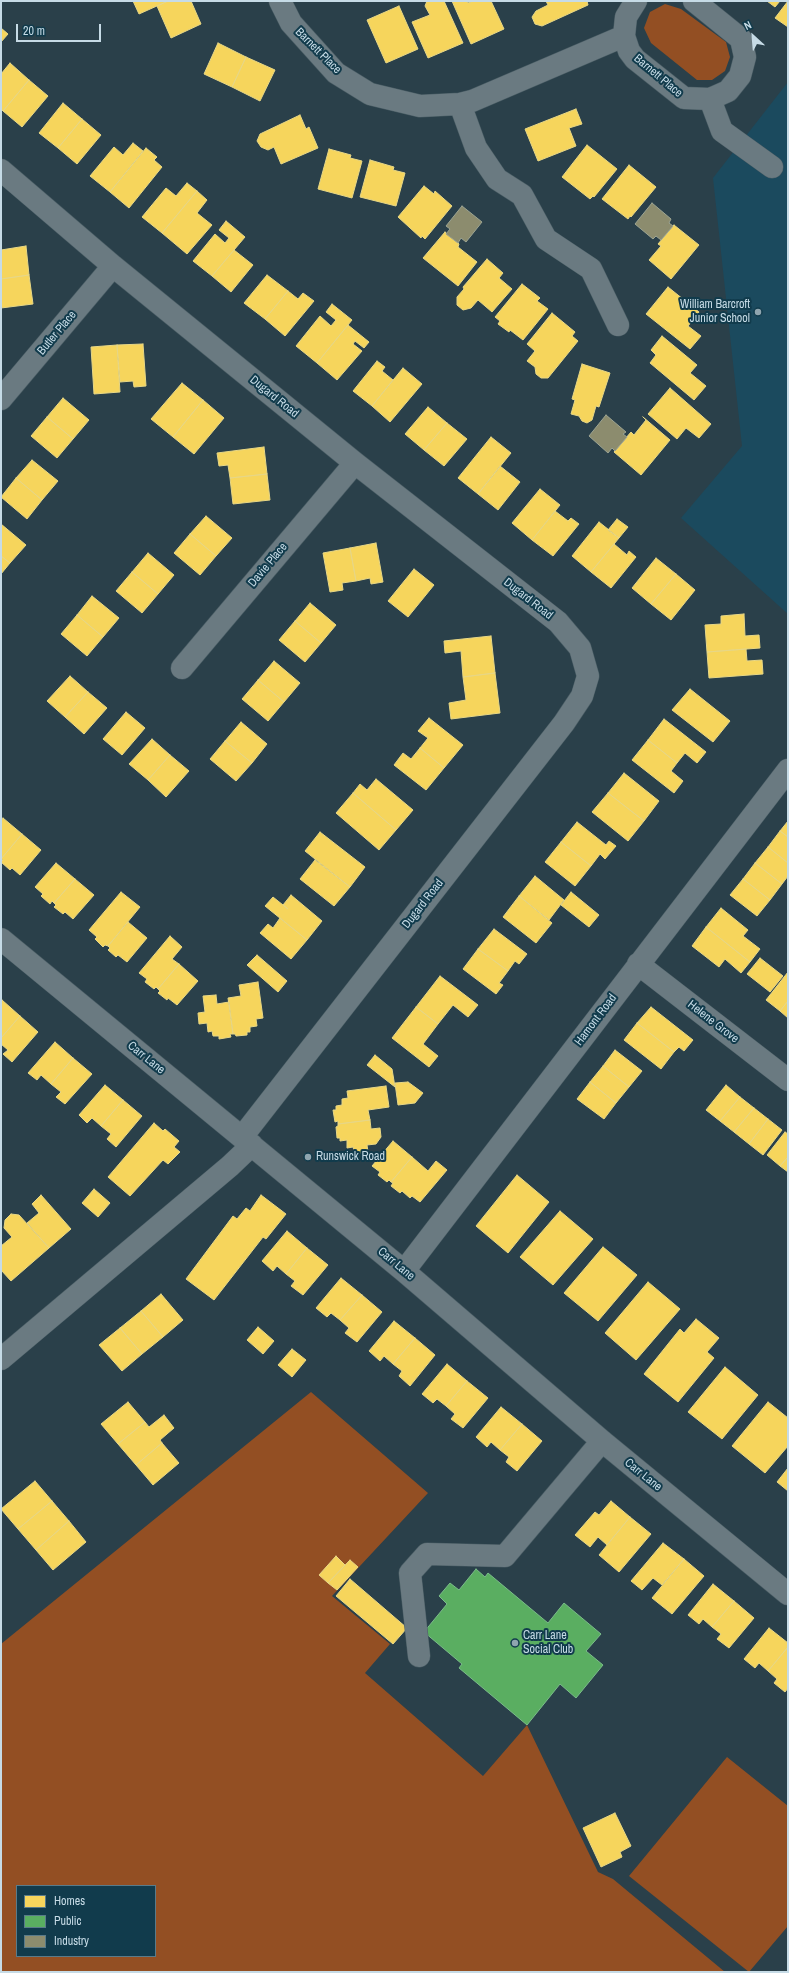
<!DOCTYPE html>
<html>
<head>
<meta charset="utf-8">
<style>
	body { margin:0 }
	#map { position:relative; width:789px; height:1973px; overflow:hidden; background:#2a404a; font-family:"Archivo Narrow",sans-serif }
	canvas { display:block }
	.frame { position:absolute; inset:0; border:2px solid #c6dbe6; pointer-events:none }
	.legend { position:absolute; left:16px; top:1885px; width:140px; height:72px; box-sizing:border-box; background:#113b4c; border:1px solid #597b8a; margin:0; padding:5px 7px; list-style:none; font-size:12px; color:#c6dbe6 }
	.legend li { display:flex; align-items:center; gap:8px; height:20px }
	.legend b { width:20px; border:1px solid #597b8a }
	.north { position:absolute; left:733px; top:16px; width:40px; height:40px; -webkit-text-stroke:3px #113b4c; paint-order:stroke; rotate:334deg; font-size:11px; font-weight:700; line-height:16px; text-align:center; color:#c6dbe6 }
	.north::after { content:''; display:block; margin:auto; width:14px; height:18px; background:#c6dbe6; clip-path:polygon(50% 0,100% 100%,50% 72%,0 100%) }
	.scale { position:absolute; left:16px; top:24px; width:85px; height:18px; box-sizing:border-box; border:2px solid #c6dbe6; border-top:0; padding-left:5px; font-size:12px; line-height:14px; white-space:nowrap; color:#c6dbe6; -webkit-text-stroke:3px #113b4c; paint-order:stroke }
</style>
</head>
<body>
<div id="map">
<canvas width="789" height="1973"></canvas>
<div class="frame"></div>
<ul class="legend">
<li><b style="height:11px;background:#f6d55c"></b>Homes</li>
<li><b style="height:11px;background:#5aae61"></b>Public</li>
<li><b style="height:11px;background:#8c8c6e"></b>Industry</li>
</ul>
<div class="north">N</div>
<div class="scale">20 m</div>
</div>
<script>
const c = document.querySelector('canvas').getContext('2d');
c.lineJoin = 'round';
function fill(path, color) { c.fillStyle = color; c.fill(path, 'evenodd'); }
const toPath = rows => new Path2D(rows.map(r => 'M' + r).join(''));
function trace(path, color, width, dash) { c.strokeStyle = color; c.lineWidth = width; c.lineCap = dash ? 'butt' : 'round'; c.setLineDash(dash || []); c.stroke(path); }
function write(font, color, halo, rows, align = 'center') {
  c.font = font + ' "Archivo Narrow",sans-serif'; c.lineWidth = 4; c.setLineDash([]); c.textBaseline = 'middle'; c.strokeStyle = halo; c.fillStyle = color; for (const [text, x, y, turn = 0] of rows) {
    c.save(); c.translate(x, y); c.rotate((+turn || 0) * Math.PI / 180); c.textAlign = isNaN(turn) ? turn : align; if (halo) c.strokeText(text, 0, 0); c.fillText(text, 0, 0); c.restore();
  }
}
const built = toPath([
	[788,82,788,614,681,518,742,446,713,178]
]);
const green = toPath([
	[665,4,681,9,726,42,730,57,725,71,712,80,697,80,651,43,644,28,650,12],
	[311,1392,428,1493,332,1596,390,1644,365,1673,483,1776,527,1725,598,1872,613,1879,725,1972,1,1972,1,1644],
	[17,1886,155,1886,155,1956,17,1956],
	[727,1757,788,1806,788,1926,749,1972,629,1876]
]);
const homes = toPath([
	[133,1,168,1,139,14,133,1],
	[168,1,191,1,201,24,171,38,157,6,168,1],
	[427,1,444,1,463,43,428,58,412,22,430,15,425,6,427,1],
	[452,1,467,1,468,3,473,1,491,1,504,29,471,44,452,1],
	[546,1,587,1,588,5,542,26,535,24,532,17,536,11,548,5,546,1],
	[767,1,780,1,775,7,767,1],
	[788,1,788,27,775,18,788,1],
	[399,6,418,49,386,63,367,20,399,6],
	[1,28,8,34,1,42,1,28],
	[218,43,246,57,232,87,204,74,218,43],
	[246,57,275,70,260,101,232,87,246,57],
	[10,63,29,80,3,111,1,109,1,74,10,63],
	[29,80,48,96,22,127,3,111,29,80],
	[63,103,82,119,58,148,39,133,63,103],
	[576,109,582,124,569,128,576,146,538,161,525,129,576,109],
	[300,115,306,129,309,127,318,148,281,164,274,147,268,150,261,147,257,141,260,134,300,115],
	[82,119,101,135,77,164,58,148,82,119],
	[133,143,143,151,110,192,90,176,114,147,123,155,133,143],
	[587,145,617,169,594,197,593,196,590,199,562,177,587,145],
	[146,148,157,157,154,160,162,167,129,208,110,192,146,148],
	[329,149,351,155,350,158,362,161,352,198,318,189,329,149],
	[370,160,394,167,393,170,405,173,396,206,360,197,370,160],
	[629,165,656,187,631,217,630,216,628,219,602,199,629,165],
	[187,183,197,191,162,233,142,217,166,188,176,196,187,183],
	[424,186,434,194,435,191,452,206,425,239,422,236,421,238,398,217,424,186],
	[197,191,207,200,197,213,212,225,187,254,162,233,197,191],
	[226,221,245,237,212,276,193,261,215,234,225,243,229,238,219,230,226,221],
	[674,225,699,245,671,279,649,260,661,246,658,244,674,225],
	[445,232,459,244,458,247,477,262,458,286,423,258,445,232],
	[26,246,29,275,1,279,1,250,26,246],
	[234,250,253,265,231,292,212,276,234,250],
	[487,259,503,273,499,278,512,289,492,312,478,300,471,308,463,310,457,305,457,297,464,289,463,287,487,259],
	[29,275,33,304,1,308,1,279,29,275],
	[267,275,288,291,265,319,244,303,267,275],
	[522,284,540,298,537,301,548,309,523,340,510,330,509,332,498,324,500,321,495,317,522,284],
	[668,287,699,312,688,326,701,336,690,349,646,314,668,287],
	[288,291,298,299,303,293,314,301,285,336,265,319,288,291],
	[332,304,352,320,317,363,296,346,320,316,331,326,336,320,326,312,332,304],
	[552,313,575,332,572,336,578,341,548,378,541,378,536,374,535,367,527,361,535,351,527,344,552,313],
	[348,325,369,342,364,348,355,341,353,344,362,351,337,380,317,363,348,325],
	[662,336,697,365,690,373,706,386,694,400,650,363,656,355,651,350,662,336],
	[143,344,146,386,134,387,133,381,120,382,117,345,143,344],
	[117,345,120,392,94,394,91,347,117,345],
	[377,361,385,367,382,371,393,380,372,406,353,391,377,361],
	[582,364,610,373,599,407,596,406,592,420,587,423,582,421,579,416,571,414,575,400,572,399,582,364],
	[403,368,422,384,390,422,372,406,403,368],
	[182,383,203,400,173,437,151,419,182,383],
	[670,388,711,424,699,438,686,428,677,439,648,414,670,388],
	[63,398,89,420,73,439,47,417,63,398],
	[203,400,224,418,194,454,173,437,203,400],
	[428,407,447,423,424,450,405,434,428,407],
	[47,417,73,439,57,458,31,436,47,417],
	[643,417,670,440,641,475,614,452,631,432,634,435,646,420,643,417],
	[447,423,467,439,444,466,424,450,447,423],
	[491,437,511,453,478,494,458,478,491,437],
	[264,447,267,474,230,478,228,465,219,466,217,453,264,447],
	[32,460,58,481,42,500,16,478,32,460],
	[500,466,520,482,498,510,478,494,500,466],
	[267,474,270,500,233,504,230,478,267,474],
	[16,478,42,500,27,519,1,497,16,478],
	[540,489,560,505,532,540,512,523,540,489],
	[555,511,568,521,571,518,579,524,553,556,532,540,555,511],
	[206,516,232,538,216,556,190,534,206,516],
	[617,519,628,527,619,538,608,530,617,519],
	[599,522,619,538,591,572,572,556,599,522],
	[1,524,26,545,10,563,1,556,1,524],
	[190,534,216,556,200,575,174,553,190,534],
	[376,543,383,582,371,584,370,578,356,581,350,548,376,543],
	[614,544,627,555,629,551,636,557,611,588,591,572,614,544],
	[350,548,356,581,342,583,343,590,330,592,323,553,350,548],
	[148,553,174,575,158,594,132,572,148,553],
	[1,556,10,563,1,574,1,556],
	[656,558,676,574,651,604,632,588,656,558],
	[414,569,434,585,408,617,388,601,414,569],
	[132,572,158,594,142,613,116,591,132,572],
	[676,574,695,590,671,620,651,604,676,574],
	[92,596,119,618,103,637,77,615,92,596],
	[310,603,336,625,321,643,295,621,310,603],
	[744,614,745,636,759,635,760,648,707,652,705,625,721,624,721,616,744,614],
	[77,615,103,637,87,656,61,634,77,615],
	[295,621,321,643,305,662,279,640,295,621],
	[491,636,495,673,463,677,461,651,445,653,444,641,491,636],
	[746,649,747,661,762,660,763,674,709,678,707,652,746,649],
	[274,661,300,683,284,702,258,680,274,661],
	[495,673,500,713,451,719,449,703,466,700,463,677,495,673],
	[70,676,88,692,65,717,47,701,70,676],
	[258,680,284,702,268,721,242,699,258,680],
	[690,689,730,721,713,742,672,710,690,689],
	[88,692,107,708,84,734,65,717,88,692],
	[126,712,145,728,122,755,103,739,126,712],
	[429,718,463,745,444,768,420,748,428,738,418,731,429,718],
	[664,719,706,752,697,763,685,753,677,763,648,740,664,719],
	[241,722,267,744,252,763,225,741,241,722],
	[152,739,170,755,148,780,129,764,152,739],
	[648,740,677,763,671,771,683,781,674,793,632,760,648,740],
	[225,741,252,763,236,781,210,759,225,741],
	[420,748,444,768,426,790,394,765,403,753,411,759,420,748],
	[170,755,189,771,166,797,148,780,170,755],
	[624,773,659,801,644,821,608,793,624,773],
	[376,779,413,810,396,830,353,793,360,784,367,790,376,779],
	[353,793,396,830,379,850,336,813,353,793],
	[608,793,644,821,628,841,592,812,608,793],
	[3,818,22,834,1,859,1,821,3,818],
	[788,821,788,837,780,831,788,821],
	[577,822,606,845,609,841,616,846,605,859,600,854,591,866,561,842,577,822],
	[780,831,788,837,788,863,768,847,780,831],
	[320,832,365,867,350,887,305,851,320,832],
	[22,834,41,850,20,875,12,868,10,870,1,862,3,860,1,859,22,834],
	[561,842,591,866,575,886,545,862,561,842],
	[768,847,788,863,788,876,782,884,755,863,768,847],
	[315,860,350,887,334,906,300,879,315,860],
	[56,863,75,879,54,903,52,901,50,904,41,896,43,894,35,887,56,863],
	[755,863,782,884,770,900,743,879,755,863],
	[535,876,564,900,549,920,519,896,535,876],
	[75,879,94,895,73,919,65,912,63,914,54,907,56,905,54,903,75,879],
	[743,879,770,900,757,916,730,895,743,879],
	[121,892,140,907,108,946,105,945,103,947,95,939,97,937,89,930,121,892],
	[571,892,599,915,589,927,561,905,571,892],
	[291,895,322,921,307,940,265,906,273,897,288,909,283,905,291,895],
	[519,896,552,923,536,943,503,917,519,896],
	[721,908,748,930,743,936,760,949,750,962,706,927,721,908],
	[280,918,307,940,291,959,260,933,268,924,273,928,280,918],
	[128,922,147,938,127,962,118,955,116,957,108,950,110,948,108,946,128,922],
	[706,927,750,962,741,973,725,959,719,967,692,946,706,927],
	[494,929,527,954,519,964,515,961,508,971,478,949,494,929],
	[170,936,182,947,172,959,179,964,158,989,156,987,154,989,145,982,147,979,139,973,170,936],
	[478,949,508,971,499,983,503,985,496,994,463,969,478,949],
	[257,955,287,981,278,992,247,965,257,955],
	[760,958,783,976,770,992,747,974,760,958],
	[179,964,198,981,177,1005,168,998,167,1000,158,993,160,991,158,989,179,964],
	[788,972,788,1001,780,1011,766,1000,788,972],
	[440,976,478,1005,468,1017,453,1005,438,1024,416,1007,440,976],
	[258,982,263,1018,256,1019,257,1026,250,1027,250,1032,247,1032,247,1035,236,1036,235,1034,233,1034,228,998,241,996,239,985,258,982],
	[216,995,217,1004,229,1002,233,1034,230,1034,231,1037,219,1039,219,1036,213,1036,212,1031,208,1032,207,1023,199,1024,198,1013,205,1012,203,996,216,995],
	[2,1000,20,1016,1,1038,1,1001,2,1000],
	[788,1001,788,1018,780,1011,788,1001],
	[416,1007,438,1024,423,1044,438,1056,429,1067,392,1038,416,1007],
	[651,1007,693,1040,684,1051,679,1047,674,1052,637,1023,651,1007],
	[20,1016,38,1032,12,1062,3,1054,8,1050,1,1044,1,1038,20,1016],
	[637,1023,674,1052,661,1069,624,1040,637,1023],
	[55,1042,73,1058,51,1084,41,1075,37,1080,28,1073,55,1042],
	[615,1050,642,1071,629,1087,603,1066,615,1050],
	[375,1055,392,1069,395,1087,367,1065,375,1055],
	[73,1058,92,1074,65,1104,56,1097,61,1092,51,1084,73,1058],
	[603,1066,629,1087,616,1103,590,1082,603,1066],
	[408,1082,423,1093,415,1103,398,1105,395,1083,408,1082],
	[590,1082,616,1103,604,1119,577,1099,590,1082],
	[105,1085,123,1100,101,1126,92,1118,87,1123,79,1115,105,1085],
	[726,1085,740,1097,720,1121,706,1110,726,1085],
	[386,1086,389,1107,368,1110,370,1120,338,1124,338,1121,335,1122,333,1110,336,1110,336,1106,342,1105,342,1099,348,1098,347,1091,386,1086],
	[740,1097,754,1108,734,1132,720,1121,740,1097],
	[123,1100,142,1116,116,1147,107,1139,111,1134,101,1126,123,1100],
	[754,1108,768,1119,749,1144,734,1132,754,1108],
	[768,1119,782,1130,763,1155,749,1144,768,1119],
	[370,1120,371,1129,380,1128,381,1137,376,1144,367,1145,368,1152,355,1154,353,1147,347,1148,347,1140,340,1141,340,1138,337,1138,336,1127,338,1126,338,1124,370,1120],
	[154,1123,163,1131,165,1129,179,1141,174,1147,180,1152,168,1164,163,1160,130,1196,108,1177,154,1123],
	[785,1132,788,1134,788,1157,780,1166,767,1155,785,1132],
	[393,1141,412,1157,391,1182,389,1180,387,1182,378,1175,380,1172,372,1166,393,1141],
	[412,1157,428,1171,436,1161,447,1170,420,1202,412,1196,410,1198,402,1191,400,1193,391,1186,393,1183,391,1182,412,1157],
	[788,1157,788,1172,780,1166,788,1157],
	[517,1175,549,1202,508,1253,476,1226,517,1175],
	[94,1189,110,1203,98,1217,82,1203,94,1189],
	[41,1195,71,1229,49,1248,27,1223,39,1213,32,1204,41,1195],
	[261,1195,286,1214,266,1239,263,1237,214,1300,186,1279,233,1216,237,1219,246,1208,250,1211,261,1195],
	[560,1211,593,1239,553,1285,520,1257,560,1211],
	[11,1214,19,1215,49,1248,11,1281,1,1270,1,1246,12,1237,4,1228,5,1220,11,1214],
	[287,1231,307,1248,286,1274,277,1266,273,1271,262,1261,287,1231],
	[603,1247,637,1275,598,1321,564,1293,603,1247],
	[307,1248,328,1265,303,1295,291,1286,295,1281,286,1274,307,1248],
	[341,1278,362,1295,340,1320,331,1313,327,1317,316,1308,341,1278],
	[648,1282,680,1309,636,1360,605,1333,648,1282],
	[161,1294,183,1320,163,1337,141,1311,161,1294],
	[362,1295,382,1312,357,1342,345,1333,349,1328,340,1320,362,1295],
	[141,1311,163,1337,142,1354,120,1328,141,1311],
	[696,1319,719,1338,707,1352,714,1358,678,1402,644,1374,680,1329,684,1333,696,1319],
	[394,1321,415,1338,393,1364,384,1356,380,1361,369,1351,394,1321],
	[258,1327,274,1341,263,1354,247,1340,258,1327],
	[120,1328,142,1354,122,1371,99,1345,120,1328],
	[415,1338,435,1355,410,1386,399,1376,402,1371,393,1364,415,1338],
	[292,1349,306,1360,292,1377,278,1365,292,1349],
	[447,1364,467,1381,446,1406,437,1399,433,1403,422,1394,447,1364],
	[725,1367,758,1395,722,1439,688,1412,725,1367],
	[467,1381,488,1398,463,1428,451,1419,455,1414,446,1406,467,1381],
	[128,1402,145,1422,118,1444,101,1424,128,1402],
	[768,1402,788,1418,788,1446,765,1473,732,1446,768,1402],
	[501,1407,522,1424,500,1450,491,1442,487,1447,476,1437,501,1407],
	[164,1415,174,1428,160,1440,162,1443,136,1465,118,1444,145,1422,149,1427,164,1415],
	[522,1424,542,1441,517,1471,506,1462,509,1457,500,1450,522,1424],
	[162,1443,179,1463,153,1485,136,1465,162,1443],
	[788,1468,788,1491,777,1482,788,1468],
	[35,1481,52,1501,18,1529,1,1509,35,1481],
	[52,1501,69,1521,36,1550,18,1529,52,1501],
	[611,1501,630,1517,607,1545,598,1537,590,1547,575,1535,595,1512,599,1515,611,1501],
	[630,1517,651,1534,619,1572,599,1555,630,1517],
	[69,1521,86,1542,53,1570,36,1550,69,1521],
	[663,1543,684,1559,662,1585,653,1578,642,1590,631,1581,663,1543],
	[336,1556,345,1565,328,1583,319,1575,336,1556],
	[684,1559,704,1576,672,1614,652,1598,684,1559],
	[350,1560,358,1567,337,1590,328,1583,350,1560],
	[350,1579,407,1628,393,1644,336,1596,350,1579],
	[713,1584,734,1601,712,1627,703,1619,699,1624,688,1615,713,1584],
	[734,1601,754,1618,729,1648,717,1639,721,1634,712,1627,734,1601],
	[769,1628,788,1643,788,1647,768,1671,759,1663,755,1668,744,1659,769,1628],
	[788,1647,788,1688,785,1692,774,1683,777,1679,768,1671,788,1647],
	[615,1813,631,1846,620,1852,622,1857,601,1867,583,1828,615,1813]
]);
const public = toPath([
	[476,1569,485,1577,488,1573,548,1623,564,1603,601,1634,586,1651,603,1665,576,1698,560,1684,527,1725,459,1668,462,1664,424,1632,447,1604,439,1596,450,1583,459,1590,476,1569]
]);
const industry = toPath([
	[652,203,671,219,669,223,673,226,661,240,656,236,653,239,635,224,652,203],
	[462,206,482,222,466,242,461,238,458,243,446,234,450,229,446,226,462,206],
	[606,415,626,432,623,434,627,437,615,451,612,448,608,453,589,436,606,415]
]);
const minor = toPath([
	[280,1,291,23,336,73,370,94,420,106,460,104,472,101,624,36],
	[636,1,626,17,624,36,629,51,635,59,684,98,710,99,728,91,740,76,745,57,741,39,694,1],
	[710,99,722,131,772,167],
	[460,104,476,148,497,179,522,195,546,239,591,269,618,325],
	[1,170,113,266,355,463,558,622,580,648,588,676,582,696,564,723,242,1137],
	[1,399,113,266],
	[182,668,355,463],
	[1,939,404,1271,602,1441,788,1594],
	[638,964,788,1080],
	[404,1271,788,770],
	[1,1359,230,1166,252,1145],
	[419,1656,410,1573,427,1554,505,1556,602,1441]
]);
const markers = [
	[758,312,4,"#8fa5af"],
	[308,1157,4,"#8fa5af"],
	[515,1643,4,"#8fa5af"]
];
const streetNames = [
	["Barnett Place",318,51,45],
	["Barnett Place",658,76,40],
	["Butler Place",57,333,-50],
	["Dugard Road",274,397,39],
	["Davie Place",268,565,-50],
	["Dugard Road",528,599,38],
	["Dugard Road",423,904,-52],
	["Hamont Road",596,1020,-53],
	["Helene Grove",713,1022,38],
	["Carr Lane",146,1058,39],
	["Carr Lane",396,1264,40],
	["Carr Lane",643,1475,39]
];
const poiNames = [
	["William Barcroft",750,305,"right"],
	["Junior School",750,319,"right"],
	["Runswick Road",316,1157],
	["Carr Lane",523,1636],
	["Social Club",523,1650]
];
fill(built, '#1b4a5e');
fill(green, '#934f23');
fill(homes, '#f6d55c');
trace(homes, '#e8d785', 1);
fill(public, '#5aae61');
trace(public, '#7abc89', 1);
fill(industry, '#8c8c6e');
trace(industry, '#9da492', 1);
trace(minor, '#495c64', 23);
trace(minor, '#6a7a81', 22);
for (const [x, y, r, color] of markers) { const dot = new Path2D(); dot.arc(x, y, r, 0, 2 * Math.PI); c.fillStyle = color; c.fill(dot); trace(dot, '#113b4c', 1.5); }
write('12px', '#c6dbe6', '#113b4c', streetNames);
write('12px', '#c6dbe6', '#113b4c', poiNames, 'left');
</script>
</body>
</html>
